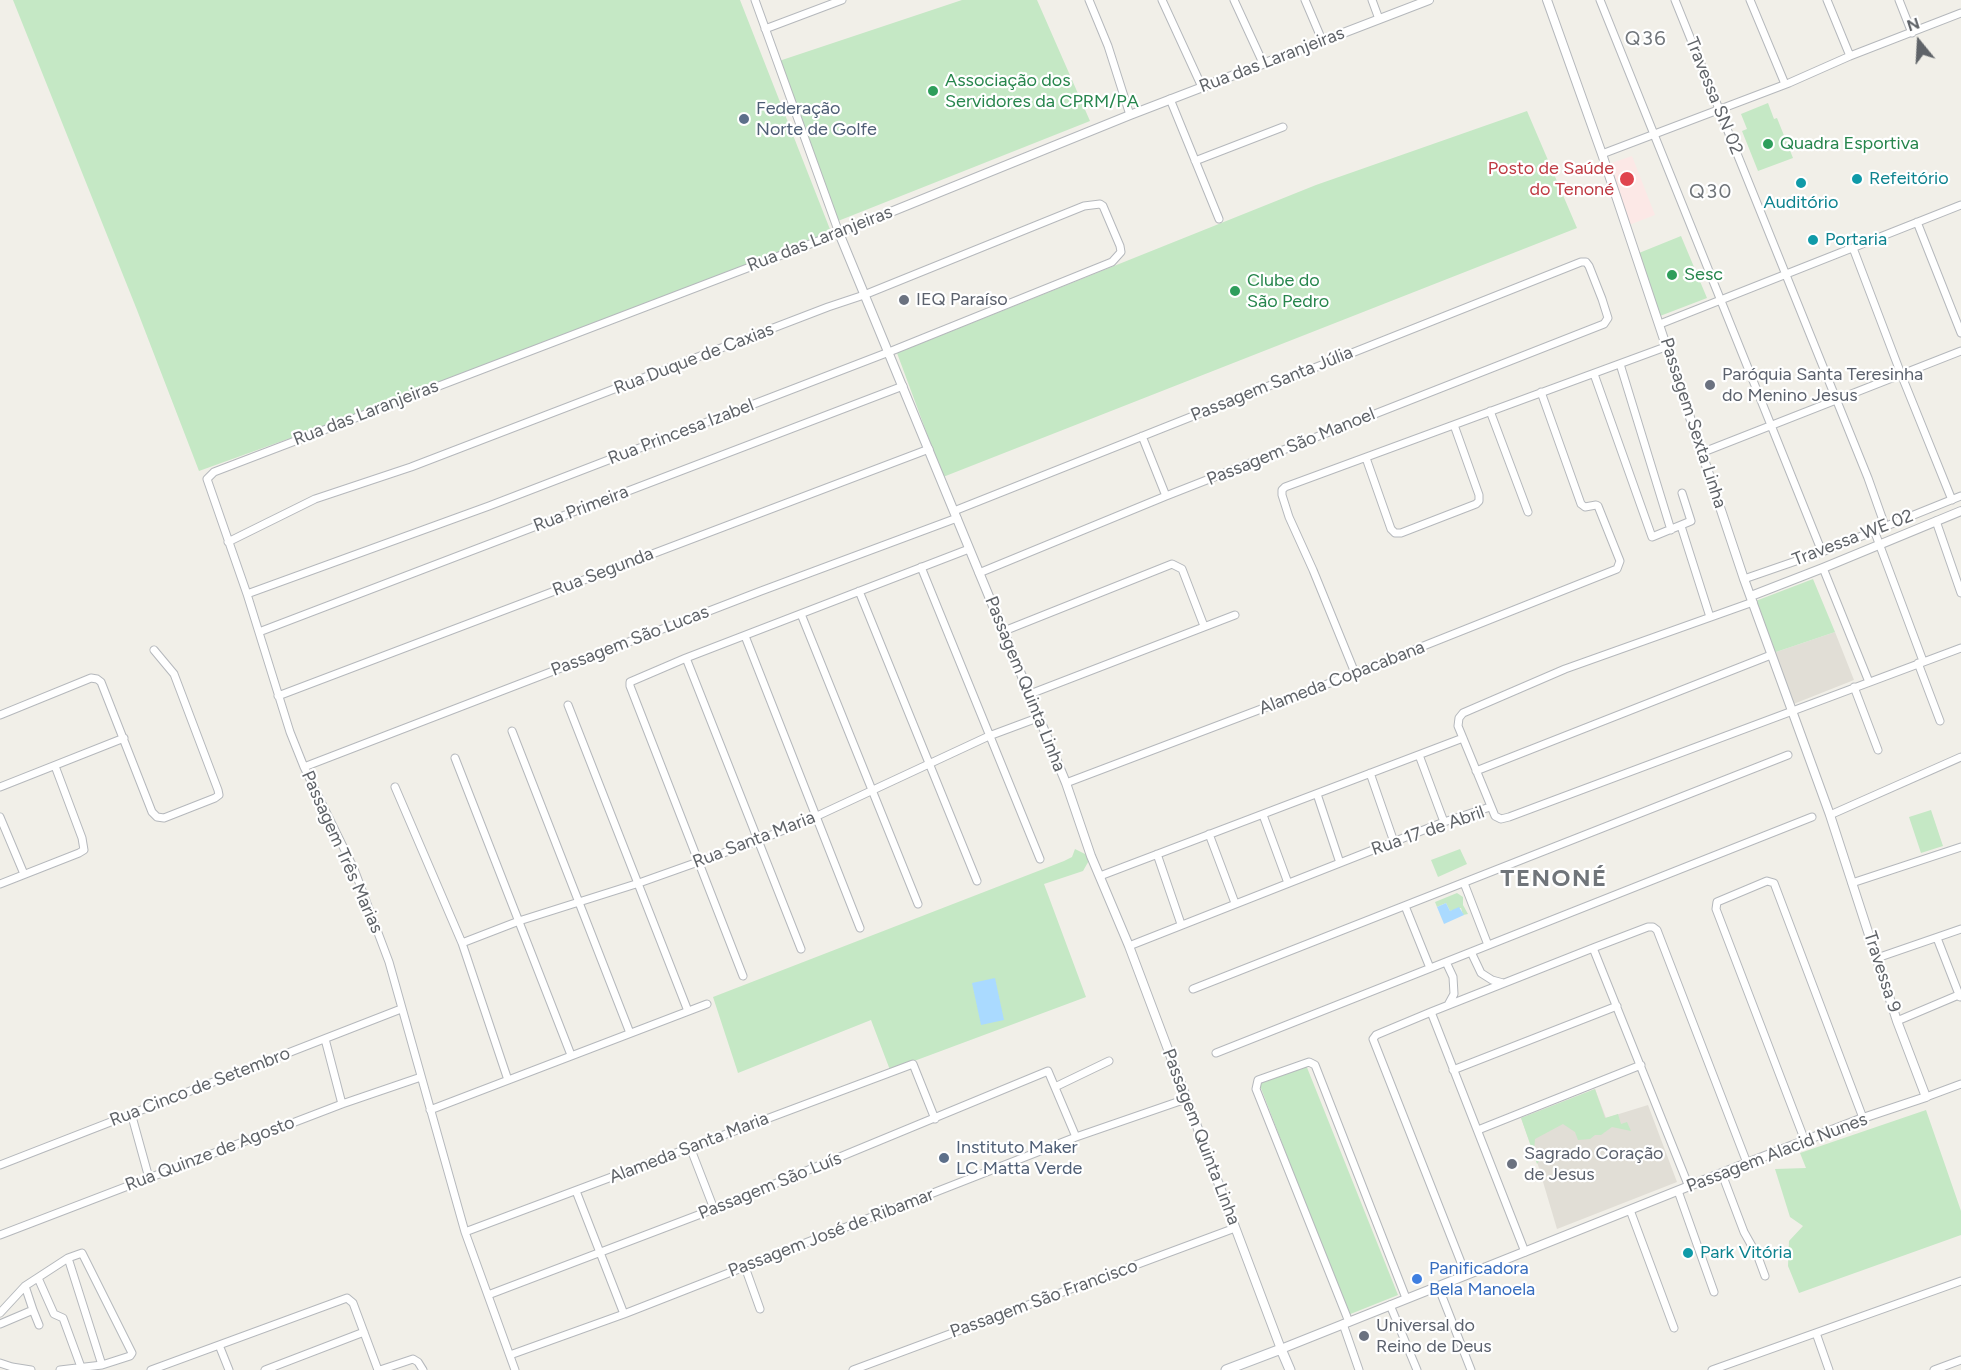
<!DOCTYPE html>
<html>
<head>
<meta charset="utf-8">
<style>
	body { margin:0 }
	#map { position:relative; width:1961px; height:1370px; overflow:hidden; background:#f1efe8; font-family:Figtree,sans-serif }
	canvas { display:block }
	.north { position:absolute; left:1889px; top:12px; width:60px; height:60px; -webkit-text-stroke:4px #fff; paint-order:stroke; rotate:342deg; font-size:16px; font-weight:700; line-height:24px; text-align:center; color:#5f6368 }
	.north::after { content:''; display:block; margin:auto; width:21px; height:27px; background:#5f6368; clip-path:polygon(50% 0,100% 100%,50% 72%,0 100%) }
</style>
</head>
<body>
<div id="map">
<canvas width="1961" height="1370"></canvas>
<div class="north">N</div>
</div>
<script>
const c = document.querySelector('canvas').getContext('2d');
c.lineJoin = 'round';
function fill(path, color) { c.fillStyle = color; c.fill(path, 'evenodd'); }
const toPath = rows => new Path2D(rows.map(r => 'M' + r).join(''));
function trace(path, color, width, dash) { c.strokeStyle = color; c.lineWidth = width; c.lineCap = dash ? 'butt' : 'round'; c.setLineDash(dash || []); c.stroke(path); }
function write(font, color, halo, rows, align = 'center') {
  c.font = font + ' Figtree,sans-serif'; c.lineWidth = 4.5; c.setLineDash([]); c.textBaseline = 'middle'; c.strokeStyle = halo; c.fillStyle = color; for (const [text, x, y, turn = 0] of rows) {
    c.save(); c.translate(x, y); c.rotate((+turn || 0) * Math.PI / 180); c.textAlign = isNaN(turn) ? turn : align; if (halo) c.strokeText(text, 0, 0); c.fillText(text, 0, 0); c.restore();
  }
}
const education = toPath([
	[1835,632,1854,680,1791,705,1773,653],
	[1595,1089,1606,1118,1648,1105,1677,1182,1557,1229,1538,1165,1521,1118]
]);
const medical = toPath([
	[1632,156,1655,215,1629,225,1609,164]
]);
const green = toPath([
	[13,0,740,0,833,237,396,400,199,471,137,310],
	[962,0,1037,0,1090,121,838,221,779,61],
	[1768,103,1774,119,1777,118,1793,158,1758,171,1742,131,1747,129,1741,114],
	[1527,111,1577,228,943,477,897,353,1316,185],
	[1681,236,1707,298,1660,316,1639,253],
	[1813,579,1835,632,1773,653,1753,602],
	[1931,810,1943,846,1921,853,1909,817],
	[1075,849,1091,857,1083,871,1044,884,1086,997,890,1070,871,1020,738,1073,713,997,1064,861,1072,857],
	[1460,849,1467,864,1438,877,1431,860],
	[1457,893,1463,897,1463,905,1468,914,1463,915,1461,908,1450,911,1446,903,1437,907,1435,902],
	[1306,1065,1398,1295,1348,1315,1259,1083],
	[1595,1089,1605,1118,1618,1114,1621,1124,1627,1122,1631,1131,1612,1127,1601,1135,1595,1135,1590,1139,1578,1140,1575,1132,1563,1124,1535,1139,1534,1151,1541,1158,1537,1164,1521,1118],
	[1926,1110,1961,1211,1961,1235,1799,1293,1788,1266,1789,1241,1803,1226,1790,1217,1775,1169,1806,1168,1800,1153]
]);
const water = toPath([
	[1446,903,1450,911,1459,907,1464,915,1444,924,1437,907],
	[995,978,1004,1020,981,1025,972,983]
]);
const minor = toPath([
	[1089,0,1108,46,1130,115],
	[1162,0,1202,87],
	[1234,0,1263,63],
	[1305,0,1322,40],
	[1372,0,1379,19],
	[1600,0,1822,552],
	[1675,0,1868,478,1885,526],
	[1750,0,1785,84],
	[1827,0,1850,56],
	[1899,0,1912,33],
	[765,29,842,0],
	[1170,99,1219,219],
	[1602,154,1789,83,1850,56,1961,13],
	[1195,161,1283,127],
	[1917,222,1961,333],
	[1853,248,1901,374,1952,500],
	[1660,324,1961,205],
	[1620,364,1671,530],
	[1594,374,1652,537,1691,521,1682,493],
	[1490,411,1528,512],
	[1142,436,1166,496],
	[1701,453,1961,351],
	[1366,458,1391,529,1395,533,1401,533,1476,504,1479,501,1479,495,1454,425],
	[954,511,1581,262,1586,262,1589,266,1602,299,1608,318,1604,324,1166,496,979,573],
	[1936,521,1961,593],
	[1681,526,1710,617],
	[1874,530,1923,661],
	[228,542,315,499,411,467,828,307,864,295,1084,206,1100,204,1103,206,1120,246,1121,252,1112,262,889,352,489,506,247,594],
	[921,567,1040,859],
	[1823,568,1869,682],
	[1744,579,1822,552,1961,496],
	[859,591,977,881],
	[1753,602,1565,669,1463,713,1459,718,1458,726,1495,816,1501,819,1509,817,1961,648],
	[801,614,918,904],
	[1004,631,1172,564,1182,569,1204,626],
	[259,632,903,386],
	[745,636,860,928],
	[686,658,801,949],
	[1918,663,1940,721],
	[1355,673,1313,570,1289,517,1282,495,1282,490,1285,487,1668,346],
	[1854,687,1878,750],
	[1030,694,1235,615],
	[278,696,929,449],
	[568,705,688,1011],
	[0,715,91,678,97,679,101,682,152,812,157,817,164,818,215,798,219,795,218,790,174,674,154,650],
	[512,731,630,1033],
	[1419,755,1444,822],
	[455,758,571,1055],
	[304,767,761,591,957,518],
	[1476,771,1771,655],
	[1370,773,1394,842],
	[1066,783,1343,678,1617,569,1620,561,1598,506,1596,505,1585,507,1581,504,1541,392],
	[0,787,124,738],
	[395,787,462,943,508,1080],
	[1317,794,1340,863],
	[1263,815,1288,883],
	[1830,815,1961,757],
	[0,817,24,874],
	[1209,834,1235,903],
	[1157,854,1181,924],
	[1100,876,1463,738],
	[1464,883,1488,945],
	[1852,883,1961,847],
	[0,884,79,853,84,850,82,838,55,766],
	[1405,906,1430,968],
	[1937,938,1960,997],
	[462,943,519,921,639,883,757,841,815,817,989,736,1040,717],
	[1129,946,1444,822,1490,807],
	[1593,948,1689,1187],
	[1471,952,1481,973,1492,980,1503,983],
	[1877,958,1961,929],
	[1446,962,1453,977,1454,994,1448,1005],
	[743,976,630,686,630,682,686,658,969,549],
	[1193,989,1788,755],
	[1431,1012,1525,1252],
	[1897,1021,1961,994],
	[325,1039,342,1104],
	[1216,1053,1812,817],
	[1453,1070,1617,1006],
	[1055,1087,1109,1061],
	[1926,1097,1961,1084],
	[430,1110,707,1004],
	[131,1113,149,1178],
	[1478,1130,1641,1065],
	[1805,1141,1716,909,1717,902,1767,881,1774,883,1863,1118],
	[690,1147,714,1209],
	[0,1165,401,1009],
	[1722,1174,1744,1232,1758,1257,1765,1276],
	[576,1191,624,1314],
	[1678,1191,1714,1292],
	[1630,1210,1674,1328],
	[465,1232,913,1064,935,1119],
	[0,1235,342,1104,421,1077],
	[68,1258,102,1365],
	[745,1267,760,1309],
	[1466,1275,1373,1039,1376,1035,1431,1012,1593,948,1648,927,1653,927,1657,930,1747,1163],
	[38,1278,54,1314,63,1318,81,1367],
	[1438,1286,1471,1370],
	[488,1295,714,1209,1048,1071,1076,1137],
	[1390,1305,1417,1370],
	[33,1310,39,1325],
	[0,1313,25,1286,68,1258,82,1253,132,1353,130,1356,102,1365,60,1370],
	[1349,1322,1256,1089,1258,1080,1309,1062,1315,1065,1406,1298],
	[0,1324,33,1310,25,1286],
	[1343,1324,1359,1370],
	[1816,1333,1829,1370],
	[219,1345,229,1370],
	[510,1355,624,1314,1076,1137,1186,1099],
	[0,1363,12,1367,31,1370],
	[151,1370,347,1298,353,1303,378,1370],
	[265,1370,364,1332],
	[380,1370,413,1359,418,1362,423,1370],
	[515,1370,465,1232,389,962,354,869,304,767,290,732,247,594,207,479,214,472,839,233,755,0],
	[853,1370,1235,1228],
	[1712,1370,1961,1281],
	[1934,1370,1961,1360]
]);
const tertiary = toPath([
	[1429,0,1130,115,839,233,1066,783,1091,856,1129,946,1281,1349,1747,1163,1863,1118,1926,1097,1897,1021,1830,815,1744,579,1602,154,1547,0],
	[1751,596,1823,568,1961,511]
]);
const secondary = toPath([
	[1226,1370,1281,1349,1290,1370]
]);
const markers = [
	[933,91,6,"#2e9e5b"],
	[744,119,6,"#5c6f8a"],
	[1768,144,6,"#2e9e5b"],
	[1627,179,8,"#e0444e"],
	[1857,179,6,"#0f9aa8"],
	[1801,183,6,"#0f9aa8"],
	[1813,240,6,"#0f9aa8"],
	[1672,275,6,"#2e9e5b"],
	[1235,291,6,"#2e9e5b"],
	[904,300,6,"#6b7280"],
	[1710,385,6,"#6b7280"],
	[944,1158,6,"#5c6f8a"],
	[1512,1164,6,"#6b7280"],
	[1688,1253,6,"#0f9aa8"],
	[1417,1279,6,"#3f7fe0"],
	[1364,1336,6,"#6b7280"]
];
const streetNames = [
	["Rua das Laranjeiras",1272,60,-21],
	["Travessa SN 02",1714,96,68],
	["Rua das Laranjeiras",820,239,-21],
	["Rua Duque de Caxias",694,359,-21],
	["Passagem Santa Júlia",1272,384,-22],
	["Rua das Laranjeiras",366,413,-21],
	["Passagem Sexta Linha",1693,423,72],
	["Rua Princesa Izabel",681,432,-21],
	["Passagem São Manoel",1291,447,-22],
	["Rua Primeira",581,509,-21],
	["Travessa WE 02",1853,538,-21],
	["Rua Segunda",603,572,-21],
	["Passagem São Lucas",630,641,-21],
	["Alameda Copacabana",1342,678,-21],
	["Passagem Quinta Linha",1025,684,68],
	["Rua 17 de Abril",1428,831,-19],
	["Rua Santa Maria",754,840,-21],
	["Passagem Três Marias",342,852,66],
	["Travessa 9",1882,972,72],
	["Rua Cinco de Setembro",200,1087,-21],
	["Passagem Quinta Linha",1201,1137,69],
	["Alameda Santa Maria",689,1148,-21],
	["Passagem Alacid Nunes",1777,1153,-21],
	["Rua Quinze de Agosto",210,1154,-21],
	["Passagem São Luís",770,1186,-22],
	["Passagem José de Ribamar",831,1233,-21],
	["Passagem São Francisco",1044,1299,-20]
];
const leisureNames = [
	["Associação dos",945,81],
	["Servidores da CPRM/PA",945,102],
	["Quadra Esportiva",1780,144],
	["Sesc",1684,275],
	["Clube do",1247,281],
	["São Pedro",1247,302]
];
const serviceNames = [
	["Federação",756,109],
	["Norte de Golfe",756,130],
	["Instituto Maker",956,1148],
	["LC Matta Verde",956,1169]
];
const healthNames = [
	["Posto de Saúde",1614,169],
	["do Tenoné",1614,190]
];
const cultureNames = [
	["Refeitório",1869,179],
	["Auditório",1801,203,"center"],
	["Portaria",1825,240],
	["Park Vitória",1700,1253]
];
const worshipNames = [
	["IEQ Paraíso",916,300],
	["Paróquia Santa Teresinha",1722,375],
	["do Menino Jesus",1722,396],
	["Sagrado Coração",1524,1154],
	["de Jesus",1524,1175],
	["Universal do",1376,1326],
	["Reino de Deus",1376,1347]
];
const shopNames = [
	["Panificadora",1429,1269],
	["Bela Manoela",1429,1290]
];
const neighbourhoodNames = [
	["Q36",1646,39],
	["Q30",1711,192]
];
const districtNames = [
	["TENONÉ",1554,879]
];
fill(education, '#e1ded6');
fill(medical, '#fce8e6');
fill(green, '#c5e8c5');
fill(water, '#aadaff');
trace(minor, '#b5b8bc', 9);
trace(tertiary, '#b5b8bc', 10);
trace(secondary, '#b6babf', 11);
trace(minor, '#fff', 7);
trace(tertiary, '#fff', 8);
trace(secondary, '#fff', 9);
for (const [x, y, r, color] of markers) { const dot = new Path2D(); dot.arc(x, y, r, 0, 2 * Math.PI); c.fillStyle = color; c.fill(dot); trace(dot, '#fff', 2); }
write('18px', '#5f6368', '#fff', streetNames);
write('18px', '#27864d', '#fff', leisureNames, 'left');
write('18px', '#4e5e75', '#fff', serviceNames, 'left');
write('18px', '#be3a42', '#fff', healthNames, 'right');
write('18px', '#0d838f', '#fff', cultureNames, 'left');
write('18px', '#5b616d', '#fff', worshipNames, 'left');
write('18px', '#366cbe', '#fff', shopNames, 'left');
c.letterSpacing = '1.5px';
write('20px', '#70757a', '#fff', neighbourhoodNames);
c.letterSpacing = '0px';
c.letterSpacing = '1.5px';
write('bold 24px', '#70757a', '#fff', districtNames);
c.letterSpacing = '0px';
</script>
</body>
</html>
